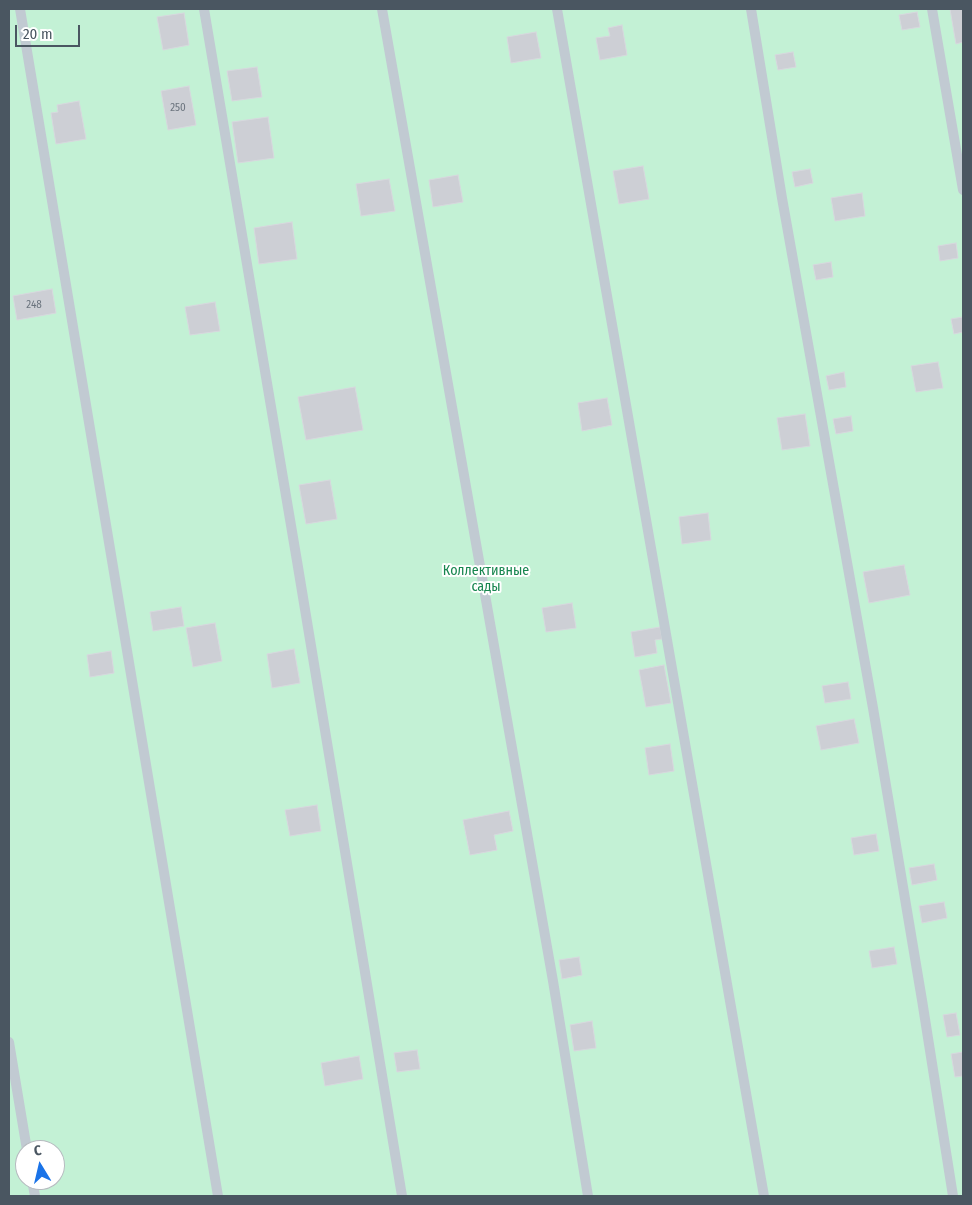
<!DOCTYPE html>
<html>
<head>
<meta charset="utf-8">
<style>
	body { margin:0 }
	#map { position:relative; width:972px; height:1205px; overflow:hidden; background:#f5f3f3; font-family:"Fira Sans Condensed",sans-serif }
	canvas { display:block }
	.frame { position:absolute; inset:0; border:10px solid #4a5661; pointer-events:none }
	.north { position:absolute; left:15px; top:1140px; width:50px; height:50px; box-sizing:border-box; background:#fff; border:1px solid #b7bbc0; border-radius:50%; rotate:351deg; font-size:14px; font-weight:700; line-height:20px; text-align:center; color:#4a5661 }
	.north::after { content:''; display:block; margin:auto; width:18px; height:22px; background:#1a73e8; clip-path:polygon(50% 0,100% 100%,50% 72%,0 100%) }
	.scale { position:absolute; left:15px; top:25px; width:65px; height:22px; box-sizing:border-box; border:2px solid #4a5661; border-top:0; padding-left:6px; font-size:15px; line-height:18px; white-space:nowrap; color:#4a5661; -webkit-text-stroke:4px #fff; paint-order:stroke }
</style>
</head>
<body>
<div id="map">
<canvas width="972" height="1205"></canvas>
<div class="frame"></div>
<div class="north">С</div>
<div class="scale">20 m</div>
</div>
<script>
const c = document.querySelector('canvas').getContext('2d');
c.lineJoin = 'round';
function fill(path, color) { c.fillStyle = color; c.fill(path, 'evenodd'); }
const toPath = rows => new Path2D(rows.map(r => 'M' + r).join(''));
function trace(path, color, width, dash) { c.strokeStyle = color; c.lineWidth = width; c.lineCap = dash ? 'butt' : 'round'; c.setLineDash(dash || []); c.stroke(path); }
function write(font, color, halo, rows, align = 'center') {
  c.font = font + ' "Fira Sans Condensed",sans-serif'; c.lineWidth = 4; c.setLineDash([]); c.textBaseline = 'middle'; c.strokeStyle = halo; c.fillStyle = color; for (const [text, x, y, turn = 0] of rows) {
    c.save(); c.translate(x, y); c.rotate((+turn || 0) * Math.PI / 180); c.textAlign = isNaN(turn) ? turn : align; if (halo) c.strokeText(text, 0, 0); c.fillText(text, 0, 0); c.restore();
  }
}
const green = toPath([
	[9,9,963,9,963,1196,9,1196],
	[25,1150,55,1150,55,1180,25,1180]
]);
const building = toPath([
	[950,9,963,9,963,42,956,44,950,9],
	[917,12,920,27,902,30,899,15,917,12],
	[184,13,189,45,163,50,157,17,184,13],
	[622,25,627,55,600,60,596,38,610,36,608,28,622,25],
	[536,32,541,58,511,63,507,37,536,32],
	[793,52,796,67,778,70,775,55,793,52],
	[257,67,262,97,232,101,227,71,257,67],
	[189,86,196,125,168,130,161,91,189,86],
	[79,101,86,139,56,144,51,113,58,112,57,105,79,101],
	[268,117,274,158,238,163,232,122,268,117],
	[643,166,649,199,619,204,613,171,643,166],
	[810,169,813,183,795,187,792,172,810,169],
	[458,175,463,202,433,207,429,180,458,175],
	[389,179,395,211,361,216,356,184,389,179],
	[862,193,865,216,835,221,831,198,862,193],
	[292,222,297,259,259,264,254,228,292,222],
	[956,243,958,258,940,261,938,246,956,243],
	[831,262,833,277,816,280,813,265,831,262],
	[52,289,56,313,17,320,13,296,52,289],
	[215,302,220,331,190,335,185,307,215,302],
	[963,317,963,332,954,334,951,319,963,317],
	[938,362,943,388,916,392,911,366,938,362],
	[844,372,846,387,829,390,826,376,844,372],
	[355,387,363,430,306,440,298,397,355,387],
	[607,398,612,425,582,431,578,403,607,398],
	[805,414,810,446,782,450,777,418,805,414],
	[851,416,853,431,836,434,833,419,851,416],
	[330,480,337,519,306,524,299,485,330,480],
	[708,513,711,540,682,544,679,517,708,513],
	[904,565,910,595,869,603,863,572,904,565],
	[572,603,576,628,546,632,542,608,572,603],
	[181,607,184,626,153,631,150,612,181,607],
	[215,623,222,661,193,667,186,628,215,623],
	[660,627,662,639,655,640,657,653,635,657,631,632,660,627],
	[294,649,300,683,272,688,267,654,294,649],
	[111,651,114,673,90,677,87,655,111,651],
	[664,665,671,703,646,707,639,670,664,665],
	[848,682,851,699,825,703,822,686,848,682],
	[854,719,859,743,821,750,816,726,854,719],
	[670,744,674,771,649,775,645,748,670,744],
	[317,805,321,831,290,836,285,810,317,805],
	[509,811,513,831,494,835,497,850,470,855,463,820,509,811],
	[876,834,879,851,854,855,851,838,876,834],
	[934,864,937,880,912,885,909,868,934,864],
	[944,902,947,918,922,923,919,906,944,902],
	[894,947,897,964,872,968,869,951,894,947],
	[579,957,582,975,562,979,559,960,579,957],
	[956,1013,960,1035,947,1037,943,1015,956,1013],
	[592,1021,596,1048,574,1051,570,1025,592,1021],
	[417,1050,420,1069,397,1072,394,1053,417,1050],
	[963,1052,963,1076,955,1077,951,1054,963,1052],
	[359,1056,363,1079,325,1086,321,1063,359,1056]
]);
const service = toPath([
	[20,9,218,1196],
	[204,9,297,561,402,1196],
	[382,9,553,981,588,1196],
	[557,9,764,1196],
	[751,9,782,198,873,708,922,1000,953,1196],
	[932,9,963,190],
	[9,1042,27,1150],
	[32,1180,35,1196]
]);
const numberNames = [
	["250",178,108],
	["248",34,305]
];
const parkNames = [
	["Коллективные",486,571],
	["сады",486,587]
];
fill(green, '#c3f1d5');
fill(building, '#cdcfd5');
trace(building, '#d7d9de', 1);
trace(service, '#c1cad2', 10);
write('11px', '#6b747e', null, numberNames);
write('14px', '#17864f', '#fff', parkNames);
</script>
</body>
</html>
